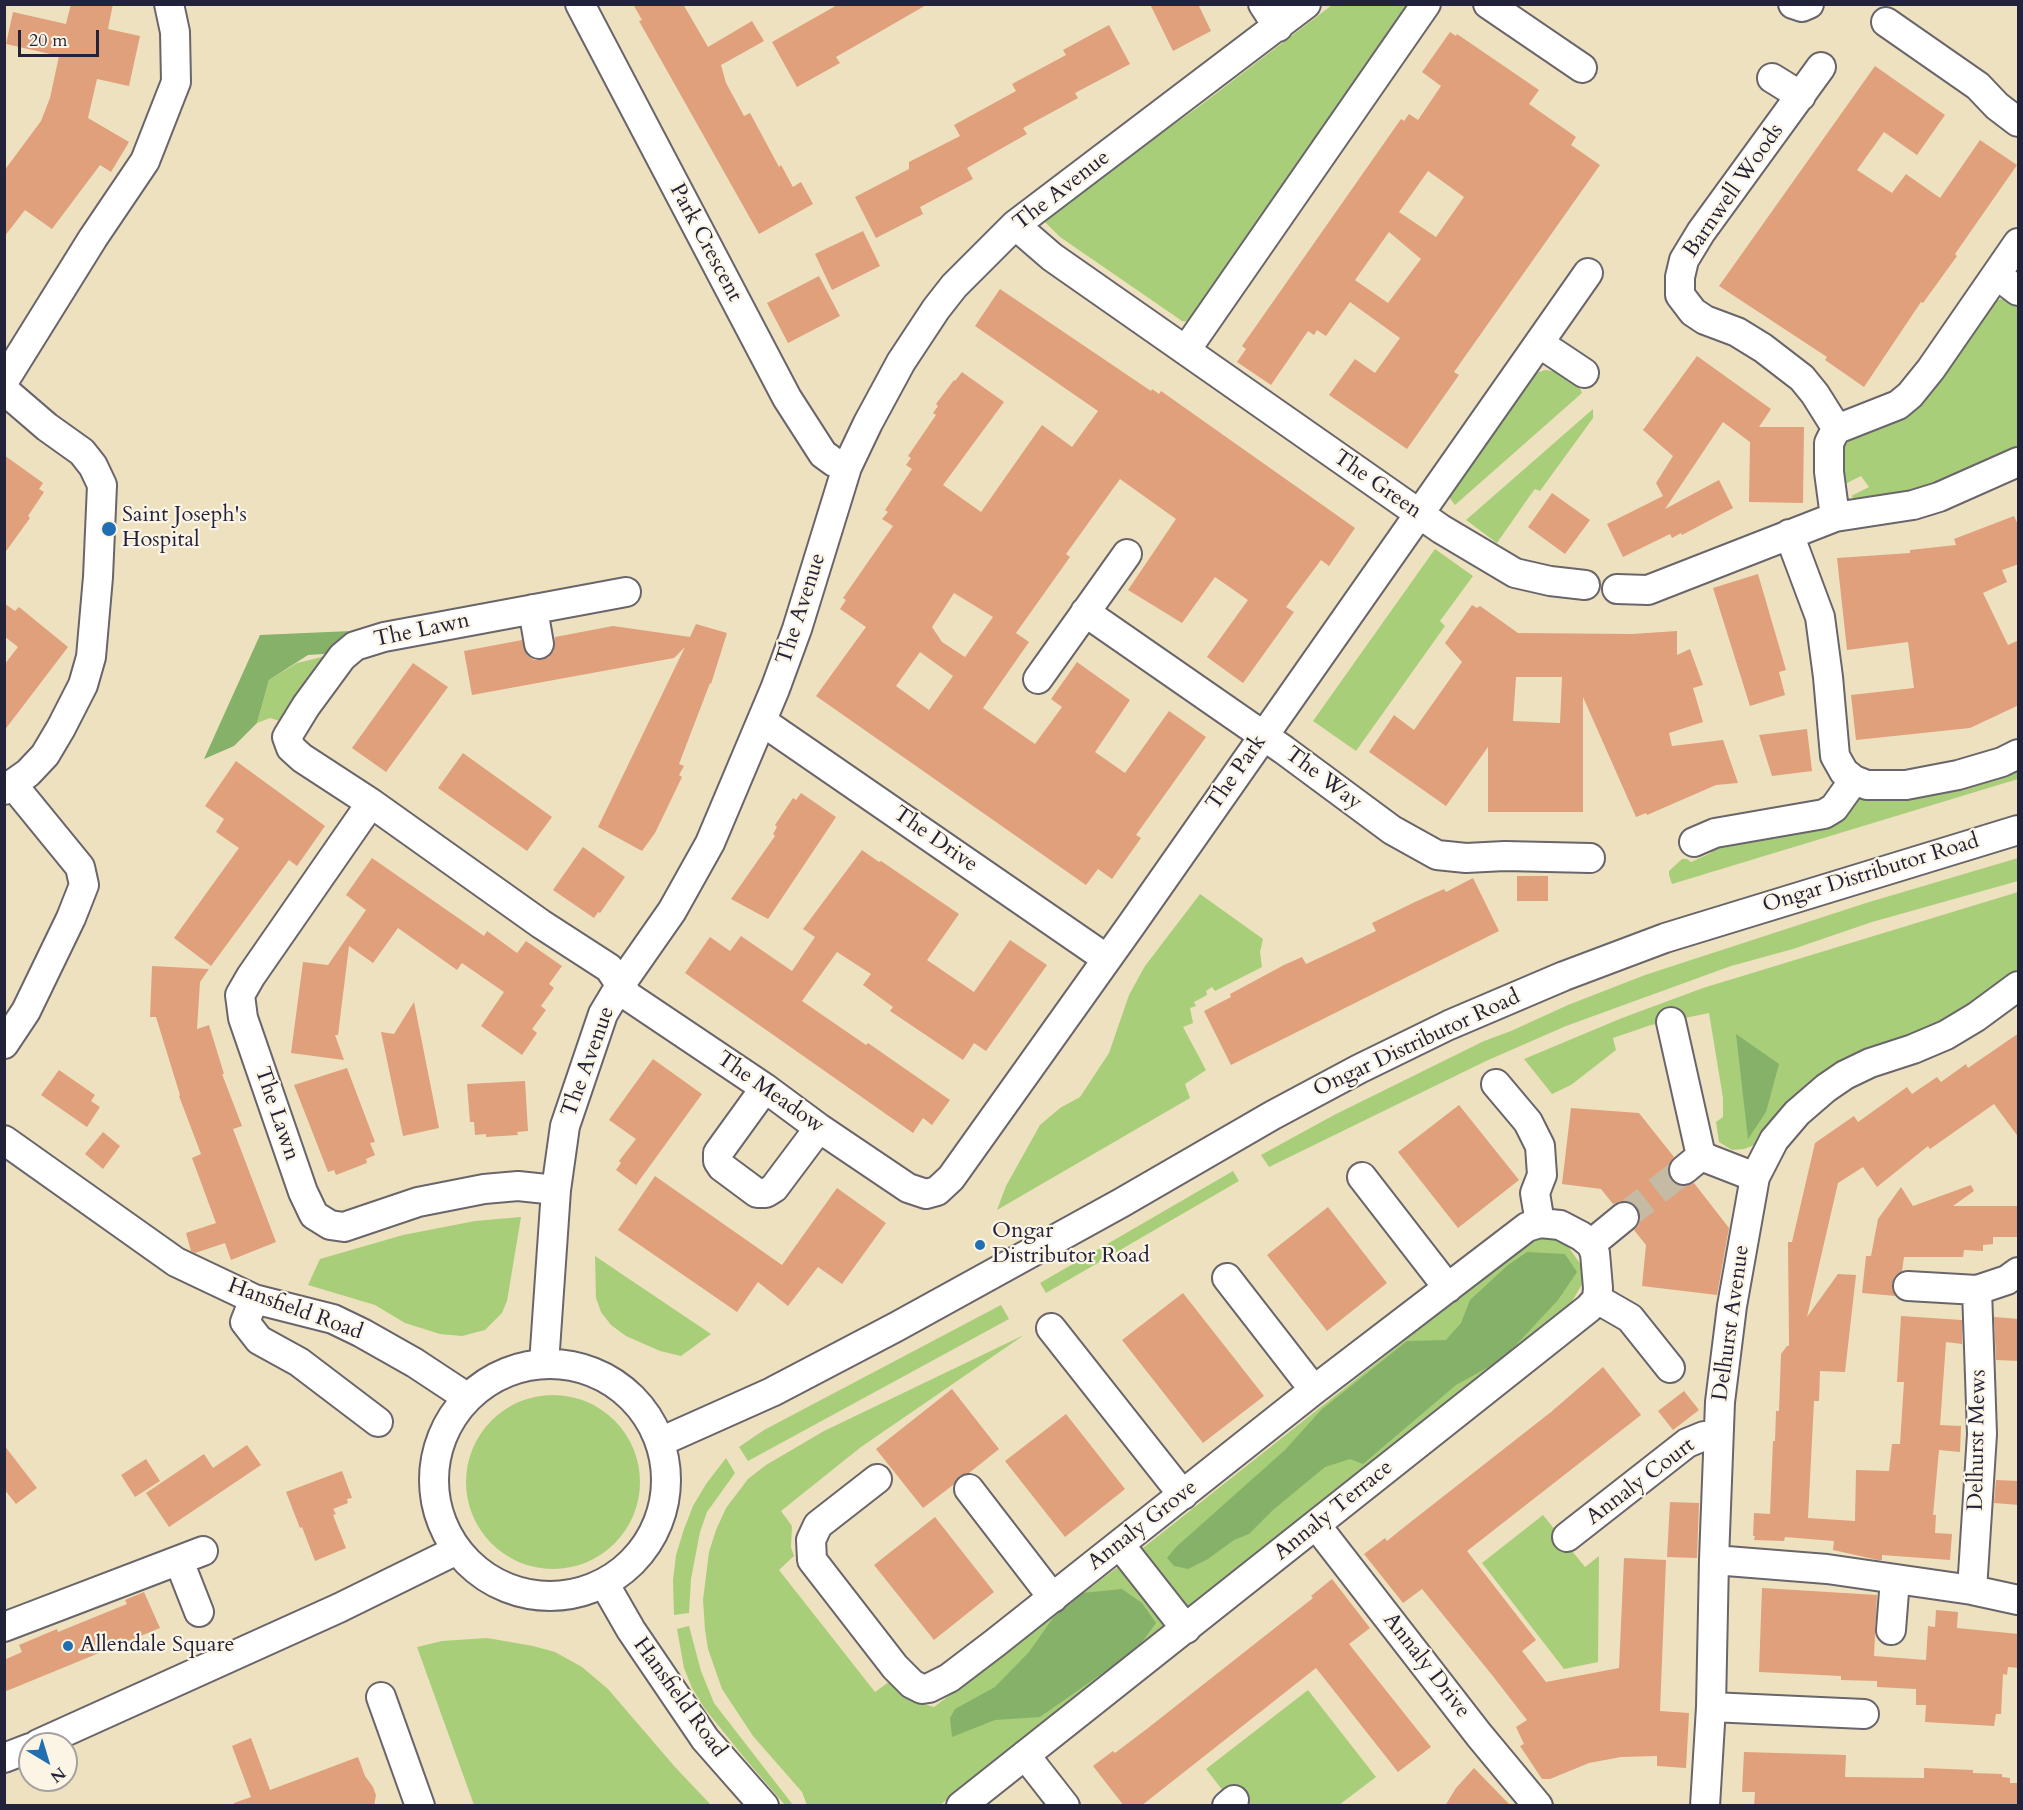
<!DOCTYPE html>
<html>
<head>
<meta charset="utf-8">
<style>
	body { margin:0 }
	#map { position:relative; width:2023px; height:1810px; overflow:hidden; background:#eee1c0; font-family:Cardo,serif }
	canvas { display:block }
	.frame { position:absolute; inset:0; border:6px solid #22223b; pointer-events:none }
	.north { position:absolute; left:18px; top:1732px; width:60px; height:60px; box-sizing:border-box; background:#fcf5e5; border:2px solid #a5a1a1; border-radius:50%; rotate:142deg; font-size:16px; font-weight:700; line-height:24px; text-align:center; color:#22223b }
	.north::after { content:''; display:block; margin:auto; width:21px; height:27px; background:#1f6fb2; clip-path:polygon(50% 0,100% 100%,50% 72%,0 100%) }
	.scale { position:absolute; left:18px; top:30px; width:81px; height:27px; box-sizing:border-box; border:3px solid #22223b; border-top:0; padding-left:8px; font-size:18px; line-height:21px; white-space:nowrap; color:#22223b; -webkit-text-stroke:4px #fcf5e5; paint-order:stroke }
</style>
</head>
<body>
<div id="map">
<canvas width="2023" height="1810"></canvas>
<div class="frame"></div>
<div class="north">N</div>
<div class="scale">20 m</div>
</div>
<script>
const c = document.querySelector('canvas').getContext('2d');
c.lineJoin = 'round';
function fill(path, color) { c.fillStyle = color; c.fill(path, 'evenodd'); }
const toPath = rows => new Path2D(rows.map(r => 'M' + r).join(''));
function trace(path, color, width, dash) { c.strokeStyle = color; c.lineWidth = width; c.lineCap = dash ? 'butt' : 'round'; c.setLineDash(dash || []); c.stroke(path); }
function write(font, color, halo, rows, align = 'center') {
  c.font = font + ' Cardo,serif'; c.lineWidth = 4.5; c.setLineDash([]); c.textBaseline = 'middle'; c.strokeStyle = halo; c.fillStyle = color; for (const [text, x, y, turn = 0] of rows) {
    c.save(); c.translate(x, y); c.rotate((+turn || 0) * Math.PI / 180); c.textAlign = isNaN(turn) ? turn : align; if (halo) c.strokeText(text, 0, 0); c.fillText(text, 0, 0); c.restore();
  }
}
const green = toPath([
	[1332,5,1411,5,1190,322,1182,321,1060,237,1041,218,1197,108],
	[2010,297,2018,304,2018,450,1905,496,1855,499,1851,496,1869,487,1861,476,1843,485,1839,458,1844,446,1993,301],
	[1545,370,1560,372,1579,386,1582,393,1455,505,1448,496,1533,374],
	[1593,409,1593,418,1540,491,1535,489,1529,497,1497,543,1466,520],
	[1435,549,1473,576,1440,621,1445,626,1356,751,1313,721],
	[338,653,289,724,270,718,257,723,269,680,297,663],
	[2018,768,2018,779,1672,884,1669,875,1669,871,1682,859,1687,859,1691,862,1711,853,1713,847,1864,795],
	[2018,858,2018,881,1872,922,1793,949,1731,966,1566,1026,1486,1061,1269,1167,1261,1155,1334,1115,1484,1041,1511,1031,1568,1005,1645,975,1866,903],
	[2018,892,2018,969,1974,1003,1916,1033,1865,1049,1803,1088,1773,1118,1762,1142,1744,1149,1732,1150,1719,1142,1716,1122,1723,1117,1723,1098,1709,1013,1651,1025,1613,1038,1616,1050,1571,1085,1552,1094,1524,1059,1622,1018,1703,988],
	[1200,894,1263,939,1260,952,1262,967,1215,991,1212,987,1206,991,1207,995,1194,1002,1196,1006,1190,1008,1193,1023,1183,1027,1206,1070,1185,1084,1190,1098,997,1210,1006,1186,1040,1125,1060,1108,1080,1097,1109,1053,1129,995,1145,966],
	[1233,1171,1239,1181,1046,1293,1040,1283],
	[521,1217,507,1301,502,1313,485,1330,462,1336,440,1334,405,1323,375,1305,308,1285,320,1259,403,1235,475,1221],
	[1553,1235,1565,1242,1583,1268,1584,1281,1568,1308,940,1805,807,1805,802,1792,753,1736,722,1689,708,1649,705,1630,703,1600,709,1552,716,1530,726,1508,748,1479,766,1465,824,1431,1024,1335,861,1447,781,1511,792,1526,791,1547,794,1556,779,1570,875,1692,893,1679,927,1705,934,1707,1148,1544,1534,1238],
	[595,1256,711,1334,681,1356,660,1351,626,1336,611,1325,601,1312,596,1298],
	[1001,1305,1009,1319,748,1461,739,1447,764,1430],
	'466 1482a87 87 0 1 1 174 0a87 87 0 1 1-174 0Z',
	[726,1458,735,1473,707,1512,700,1532,691,1579,689,1613,674,1615,673,1580,676,1555,684,1529,693,1506,706,1484],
	[1543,1515,1585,1567,1599,1556,1598,1662,1564,1669,1482,1563],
	[689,1626,701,1671,714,1703,793,1805,785,1805,747,1761,705,1709,692,1688,684,1668,677,1629],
	[487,1638,533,1646,555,1652,582,1667,608,1689,675,1767,711,1805,474,1805,417,1647,442,1641],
	[1308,1690,1376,1777,1339,1805,1235,1806,1206,1769]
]);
const forest = toPath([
	[374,630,338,653,308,655,269,680,257,723,234,746,204,759,260,635],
	[1736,1034,1779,1064,1766,1112,1748,1139],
	[1527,1252,1565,1254,1577,1272,1558,1300,1503,1359,1456,1385,1363,1464,1350,1459,1325,1467,1273,1510,1249,1534,1234,1540,1208,1559,1188,1569,1174,1566,1167,1558,1176,1547,1285,1450,1321,1410,1407,1341,1446,1340,1461,1323,1470,1300,1508,1265],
	[1122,1589,1142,1603,1156,1623,1137,1649,1040,1717,995,1720,952,1737,950,1718,955,1709,995,1687,1029,1652,1053,1618,1082,1593]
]);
const building = toPath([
	[71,4,113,4,108,29,140,36,129,86,97,79,88,118,129,142,111,172,100,165,52,229,25,210,4,237,4,171,41,121,50,98,59,56,6,44,13,12,66,24],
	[633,4,683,4,708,47,752,21,764,41,721,65,726,83,744,116,750,113,779,167,781,165,793,187,801,182,813,204,759,234,639,21,642,20],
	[839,4,928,4,836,57,840,63,797,87,772,42],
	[1150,4,1198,4,1211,31,1173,51],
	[1109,25,1130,64,1075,93,1078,98,1023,128,1027,134,967,168,973,179,920,207,923,214,876,238,855,197,909,169,909,162,960,136,954,125,1016,91,1012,84,1066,55,1063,50],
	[1450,32,1456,36,1457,34,1539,90,1529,104,1576,137,1571,145,1600,165,1454,372,1459,375,1407,449,1329,395,1355,359,1375,373,1400,338,1350,302,1326,336,1317,330,1314,335,1308,331,1271,385,1237,362,1246,349,1242,346,1401,119,1404,121,1409,114,1418,120,1441,86,1422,72],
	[1428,171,1464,197,1436,237,1399,212],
	[1389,232,1421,259,1388,303,1355,280],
	[1875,66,1945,115,1917,155,1884,132,1857,170,1892,193,1906,174,1940,198,1980,140,2017,165,1955,254,1957,256,1923,303,1921,302,1864,387,1825,360,1827,357,1719,286],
	[863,231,880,266,832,290,815,254],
	[819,276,840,316,788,343,767,303],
	[1000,289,1151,391,1152,389,1159,394,1161,391,1355,528,1329,566,1321,560,1286,607,1294,612,1243,683,1207,657,1248,600,1215,577,1182,623,1128,590,1176,519,1120,479,1066,554,1070,557,1016,633,1029,642,983,708,1035,744,1062,707,1051,699,1077,662,1130,700,1095,752,1125,773,1169,711,1206,737,1136,835,1141,838,1112,879,1098,869,1086,885,816,696,866,627,840,609,846,600,843,598,893,526,882,519,888,512,885,510,912,469,906,465,911,458,908,456,936,415,933,413,938,406,936,404,954,380,955,381,962,372,1004,402,943,485,981,512,1042,425,1072,447,1098,411,975,326],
	[954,593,993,617,965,657,942,642,932,627],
	[920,652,953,676,929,710,896,686],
	[1697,356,1771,409,1759,427,1804,427,1803,503,1749,502,1750,442,1723,422,1665,509,1719,480,1733,508,1682,535,1681,533,1672,538,1670,534,1623,557,1607,524,1663,496,1656,483,1673,456,1643,430],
	[4,455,43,483,39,489,44,492,28,516,30,518,4,554],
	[1552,493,1590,520,1565,554,1528,527],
	[2014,516,2019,527,2019,564,2002,570,2007,582,1983,593,2008,645,2019,640,2019,705,1970,728,1856,740,1851,695,1914,688,1908,642,1847,650,1837,558,1910,553,1910,550,1956,545,1954,539],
	[1758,574,1786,670,1779,672,1785,695,1750,706,1713,588],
	[4,603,15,611,19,607,68,647,4,731,4,665,18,647,4,636],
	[1472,605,1477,608,1480,606,1518,633,1632,634,1677,631,1677,655,1690,649,1703,685,1693,688,1703,722,1669,733,1672,746,1723,740,1738,783,1716,785,1647,815,1646,813,1636,817,1583,697,1583,812,1488,812,1488,747,1446,806,1369,752,1394,715,1414,730,1462,662,1445,643],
	[1516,677,1562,677,1560,723,1513,721],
	[696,624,727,633,711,684,710,683,679,764,684,766,679,775,682,777,655,833,642,851,598,827,685,647,674,658,472,695,464,651,522,640,527,655,534,660,541,660,549,657,554,650,555,637,613,626,690,637],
	[413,663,448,687,386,772,352,748],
	[1807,729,1812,771,1772,776,1759,735],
	[463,753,552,817,527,851,438,788],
	[236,761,325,826,297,866,289,860,211,966,174,938,239,848,216,832,224,819,205,806],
	[801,793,836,817,768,919,731,899,775,836,773,834,777,827,775,825,793,798,796,800],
	[583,847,625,877,600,913,598,912,594,918,553,890],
	[862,850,879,862,881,861,959,914,927,960,974,992,1010,940,1047,965,986,1051,974,1043,963,1060,890,1011,893,1007,863,985,871,974,837,952,802,1001,866,1045,868,1043,950,1100,932,1125,923,1118,913,1133,685,973,710,937,730,951,741,936,792,971,815,937,803,929],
	[372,858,484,936,487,931,517,953,526,941,562,966,549,984,554,988,541,1006,546,1010,532,1029,537,1033,522,1055,481,1026,504,992,462,963,457,970,398,928,373,963,349,946,338,1035,335,1035,344,1060,291,1053,303,962,328,965,366,910,346,895],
	[1517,876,1548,876,1548,901,1517,901],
	[1473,878,1499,931,1231,1065,1204,1011,1231,997,1230,994,1284,965,1302,957,1306,964,1332,952,1376,931,1372,923,1415,902,1444,889,1446,892],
	[152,966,209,969,200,982,197,1029,209,1025,224,1074,222,1074,242,1126,233,1129,276,1242,231,1260,225,1243,195,1253,191,1251,186,1233,216,1223,192,1158,201,1154,179,1096,180,1095,156,1017,150,1017],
	[414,1002,439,1128,403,1136,381,1032,394,1034],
	[2019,1033,2019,1138,1994,1104,1930,1149,1928,1146,1877,1187,1863,1167,1838,1183,1807,1317,1838,1274,1856,1275,1845,1372,1820,1371,1819,1401,1814,1401,1808,1518,1855,1521,1856,1470,1889,1471,1892,1444,1900,1444,1904,1382,1897,1382,1901,1316,1962,1320,1962,1344,1946,1342,1940,1425,1961,1426,1960,1452,1939,1450,1933,1515,1936,1515,1935,1533,1952,1534,1950,1560,1882,1555,1882,1560,1878,1560,1833,1550,1834,1541,1785,1537,1784,1541,1754,1540,1755,1536,1753,1536,1754,1513,1770,1514,1773,1441,1775,1441,1776,1411,1779,1411,1781,1354,1787,1346,1789,1346,1789,1342,1788,1242,1792,1242,1815,1143,1854,1116,1858,1122,1907,1087,1912,1094,1937,1077,1941,1082,1966,1064,1968,1068],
	[653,1059,702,1094,636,1185,616,1170,621,1163,619,1161,636,1139,609,1120],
	[347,1068,375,1142,370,1143,375,1155,366,1159,367,1163,336,1175,334,1170,328,1172,294,1085],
	[59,1070,95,1095,91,1101,100,1107,87,1127,41,1095],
	[525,1081,528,1131,517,1132,518,1135,486,1137,486,1134,475,1135,474,1122,470,1122,467,1084],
	[1459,1105,1519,1180,1458,1228,1398,1152],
	[1571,1108,1639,1113,1674,1157,1668,1165,1668,1172,1671,1180,1679,1186,1687,1186,1694,1183,1729,1228,1717,1295,1642,1286,1646,1245,1634,1230,1640,1222,1640,1214,1637,1207,1629,1201,1621,1201,1613,1204,1601,1189,1562,1184],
	[103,1132,120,1146,103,1169,85,1154],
	[655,1176,782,1265,837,1188,886,1223,842,1284,818,1267,788,1306,758,1282,737,1312,618,1230],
	[1971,1185,1974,1191,1953,1206,2019,1206,2019,1237,1993,1237,1993,1244,1983,1245,1983,1251,1964,1250,1963,1257,1904,1257,1902,1271,1895,1276,1892,1284,1896,1296,1862,1293,1866,1256,1871,1256,1878,1219,1901,1187,1913,1206],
	[1328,1207,1387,1283,1327,1331,1267,1255],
	[1183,1293,1264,1396,1203,1443,1122,1340],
	[1994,1317,2019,1319,2019,1361,1996,1360],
	[1603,1367,1641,1415,1467,1551,1536,1640,1522,1651,1546,1682,1619,1668,1624,1558,1666,1560,1660,1711,1689,1713,1686,1768,1657,1766,1657,1756,1621,1757,1589,1763,1550,1779,1542,1779,1520,1746,1524,1744,1516,1727,1527,1720,1492,1675,1422,1589,1403,1603,1364,1554,1385,1538,1387,1541,1403,1528,1551,1412],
	[952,1389,999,1449,969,1473,959,1476,953,1485,923,1508,876,1449],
	[1684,1391,1699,1410,1673,1430,1658,1411],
	[1066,1414,1125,1489,1065,1537,1005,1461],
	[4,1445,37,1488,16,1504,4,1489],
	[247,1445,261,1465,169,1527,146,1493,204,1454,213,1468],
	[146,1459,160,1481,135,1497,121,1475],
	[342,1471,352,1498,347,1499,348,1503,333,1509,336,1514,333,1515,346,1548,315,1561,302,1527,300,1528,286,1492],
	[1996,1480,2019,1481,2019,1505,1994,1503],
	[1670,1502,1699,1503,1697,1558,1667,1557],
	[935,1517,994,1592,934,1640,874,1565],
	[1332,1579,1370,1628,1349,1644,1431,1747,1398,1772,1316,1668,1141,1806,1124,1806,1093,1766,1113,1751,1115,1753,1148,1728,1313,1598,1311,1596],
	[1762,1588,1877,1595,1874,1656,1926,1660,1928,1626,1935,1627,1936,1610,1958,1612,1957,1628,2019,1634,2019,1668,2008,1667,2007,1675,2003,1674,2001,1714,1996,1714,1994,1726,1925,1722,1926,1705,1916,1705,1916,1689,1877,1687,1877,1681,1841,1680,1841,1676,1759,1672],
	[144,1592,160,1628,4,1692,4,1660,22,1652,19,1645,57,1629,58,1632,127,1604,125,1600],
	[251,1738,270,1790,358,1757,365,1776,373,1787,376,1795,374,1806,235,1806,234,1803,251,1797,232,1746],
	[1744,1752,1846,1755,1845,1777,1924,1778,1924,1768,1973,1770,1973,1773,2002,1774,2002,1777,2010,1778,2010,1783,2019,1783,2019,1806,1754,1806,1755,1792,1742,1792],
	[1474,1768,1511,1806,1445,1806,1456,1788]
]);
const minorTunnel = toPath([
	[1624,1217,1684,1170]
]);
const minor = toPath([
	[580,4,787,398,823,454,834,462,847,467],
	[1263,4,1278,27],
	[1488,4,1582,68],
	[1793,4,1802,7,1809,4],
	[1886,22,1978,86,1997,106,2018,122],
	[1821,67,1701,232,1684,260,1680,277,1680,295,1693,312,1705,320,1737,332,1763,348,1802,378,1815,394,1837,429],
	[1772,78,1801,96],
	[1015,225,1052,257,1441,529,1515,573,1550,581,1585,585],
	[1997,275,2018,291],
	[1539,343,1584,373],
	[1186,350,1426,4],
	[4,381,93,238,145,161,176,82,175,32,169,4],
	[4,390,47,427,82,452,93,466,102,485,98,577,91,657,83,685,61,728,45,755,28,773,4,790],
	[1835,517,1829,472,1829,443,1833,435,1837,429,1898,405,1910,395,1931,369,2018,243],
	[1789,534,1820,617,1828,677,1835,756,1844,772,1854,780,1867,785,1906,785,1958,775,2002,762,2018,754],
	[1617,589,1648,590,1835,517,1913,505,1939,497,2018,462],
	[626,592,384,637,355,646,342,657,306,706,287,737,291,748,302,758,371,803,541,924,609,968,628,996,765,1088,819,1128,908,1188,926,1194,937,1191,951,1178,1132,924,1588,273],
	[533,609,539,644],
	[1085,612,1284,750,1392,830,1437,855,1466,858,1505,856,1590,858],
	[1038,679,1127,554],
	[763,722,1107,959],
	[371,803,251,976,240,995,243,1018,303,1192,314,1215,330,1225,344,1227,418,1202,484,1189,518,1186,556,1190],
	[1694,842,1715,833,1824,814,1834,808,1854,780],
	[1671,1022,1701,1156],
	[4,1044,26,1011,71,918,84,885,80,867,13,785],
	[1496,1084,1528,1122,1540,1146,1542,1175,1535,1193,1540,1223],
	[765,1088,718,1153,718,1161,722,1167,757,1193,766,1193,774,1188,819,1128],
	[4,1140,176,1262,254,1299,333,1319,362,1333,415,1363,468,1398],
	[1684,1170,1701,1156,1755,1177],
	[1362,1177,1448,1288],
	[1591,1244,1624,1217],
	[1227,1278,1314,1390],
	[1908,1286,1977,1290,2007,1280,2018,1272],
	[254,1299,245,1322,259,1340,299,1362,378,1422],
	[1597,1299,1630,1318,1670,1368],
	[1051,1328,1183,1495],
	'434 1480a116 116 0 1 1 232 0a116 116 0 1 1-232 0Z',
	[544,1364,556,1190,565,1126,603,1014,621,984,672,911,710,843,775,689,797,629,847,467,868,423,901,362,936,309,954,286,1015,225,1306,4],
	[660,1442,772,1392,896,1327,1121,1203,1273,1115,1359,1069,1449,1025,1564,976,1665,938,2018,830],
	[877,1479,818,1525,811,1540,812,1560,895,1667,912,1684,922,1689,929,1688,949,1678,995,1643,1314,1390,1527,1227,1540,1223,1560,1225,1581,1236,1591,1244,1595,1253,1598,1288,1597,1299,1589,1308,961,1806],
	[969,1489,1053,1598],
	[1316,1525,1479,1735,1538,1806],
	[1567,1537,1687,1443,1704,1436,1718,1434],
	[1120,1545,1186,1629],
	[1714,1560,1827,1569,1972,1590,2018,1600],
	[179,1561,199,1612],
	[604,1583,631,1630,705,1739,764,1806],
	[1972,1590,1982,1434,1977,1290],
	[4,1627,203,1551],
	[1891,1630,1895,1579],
	[381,1697,420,1806],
	[1711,1707,1864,1714],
	[38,1744,339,1608,457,1550],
	[1025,1755,1065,1806],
	[4,1758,30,1748],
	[1227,1806,1234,1800],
	[1705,1806,1711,1707,1714,1560,1720,1402,1732,1306,1755,1177,1774,1140,1797,1113,1826,1088,1845,1075,1870,1063,1913,1049,1946,1035,1976,1017,2018,986]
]);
const markers = [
	[109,529,8,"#1f6fb2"],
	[980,1245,6,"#1f6fb2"],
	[68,1646,6,"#1f6fb2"]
];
const streetNames = [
	["The Avenue",1062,191,-38],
	["Barnwell Woods",1734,191,-55],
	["Park Crescent",705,243,62],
	["The Green",1377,485,35],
	["The Avenue",802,609,-72],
	["The Lawn",422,631,-12],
	["The Park",1237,773,-55],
	["The Way",1323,779,37],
	["The Drive",935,840,35],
	["Ongar Distributor Road",1871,874,-17],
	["Ongar Distributor Road",1417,1044,-25],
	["The Avenue",589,1062,-70],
	["The Meadow",770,1093,35],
	["The Lawn",276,1114,71],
	["Hansfield Road",295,1310,20],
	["Delhurst Avenue",1732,1323,-82],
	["Delhurst Mews",1978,1440,-89],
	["Annaly Court",1641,1482,-37],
	["Annaly Terrace",1334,1511,-39],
	["Annaly Grove",1143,1526,-38],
	["Annaly Drive",1426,1666,52],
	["Hansfield Road",679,1698,54]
];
const poiNames = [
	["Saint Joseph's",122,516],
	["Hospital",122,541],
	["Ongar",992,1232],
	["Distributor Road",992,1257],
	["Allendale Square",80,1646]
];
fill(green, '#a9ce79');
fill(forest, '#86b169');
fill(building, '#dfa07b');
trace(minorTunnel, '#c5bba5', 28, [28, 14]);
trace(minor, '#69656a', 32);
trace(minor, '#fff', 28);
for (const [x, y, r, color] of markers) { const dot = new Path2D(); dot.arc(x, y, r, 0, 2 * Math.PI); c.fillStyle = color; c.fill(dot); trace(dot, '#fcf5e5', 2); }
write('22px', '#22223b', '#fcf5e5', streetNames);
write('22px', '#22223b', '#fcf5e5', poiNames, 'left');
</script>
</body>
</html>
